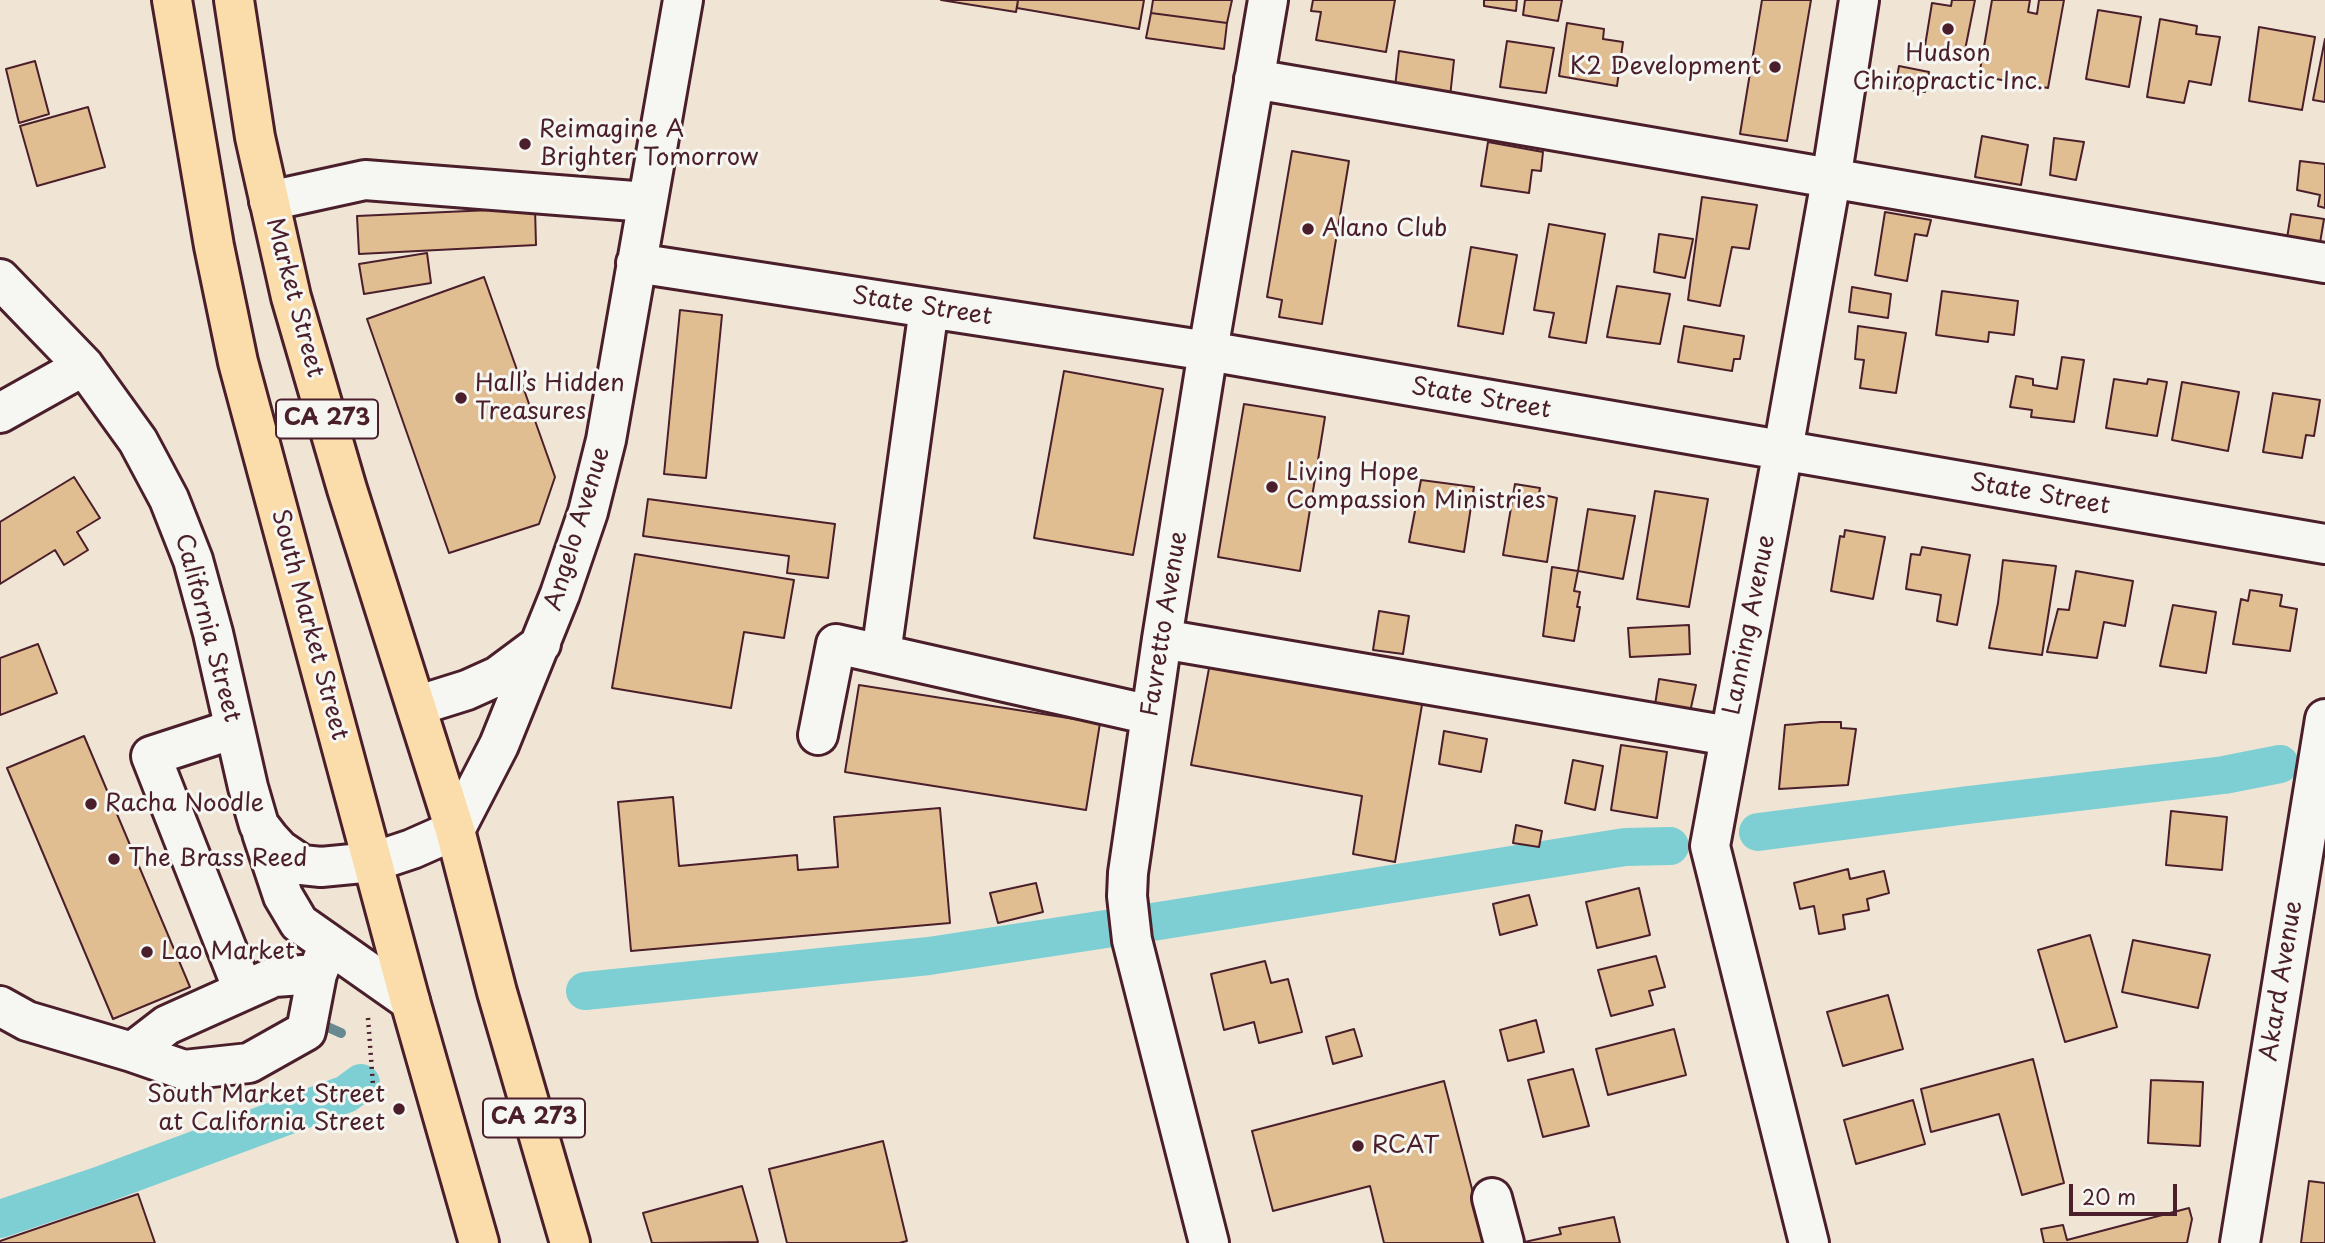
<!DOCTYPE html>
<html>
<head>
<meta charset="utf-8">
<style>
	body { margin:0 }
	#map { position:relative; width:2325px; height:1243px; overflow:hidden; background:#f0e5d5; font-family:"Playpen Sans",sans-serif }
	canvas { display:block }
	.scale { position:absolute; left:2069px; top:1184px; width:108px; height:32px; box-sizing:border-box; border:4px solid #4a1f2b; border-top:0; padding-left:9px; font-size:21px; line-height:24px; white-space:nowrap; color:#4a1f2b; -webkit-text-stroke:5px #f6f6f2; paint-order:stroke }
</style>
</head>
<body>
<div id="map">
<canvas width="2325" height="1243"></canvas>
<div class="scale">20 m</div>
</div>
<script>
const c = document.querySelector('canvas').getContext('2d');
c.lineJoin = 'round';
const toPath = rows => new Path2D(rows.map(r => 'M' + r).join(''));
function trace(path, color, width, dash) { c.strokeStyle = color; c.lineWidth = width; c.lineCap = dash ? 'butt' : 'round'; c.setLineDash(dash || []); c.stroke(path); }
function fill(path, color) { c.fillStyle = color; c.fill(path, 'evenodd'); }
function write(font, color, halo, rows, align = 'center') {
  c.font = font + ' "Playpen Sans",sans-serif'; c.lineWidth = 6; c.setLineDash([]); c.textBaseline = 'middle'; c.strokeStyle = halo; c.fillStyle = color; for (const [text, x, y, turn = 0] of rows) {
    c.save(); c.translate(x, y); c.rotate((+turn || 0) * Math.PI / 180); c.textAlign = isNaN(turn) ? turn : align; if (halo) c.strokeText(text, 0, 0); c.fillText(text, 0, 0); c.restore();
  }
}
const stream = toPath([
	[321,1024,341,1033]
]);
const canal = toPath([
	[1758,832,1968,805,2224,775,2280,764],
	[1146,923,1625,847,1670,846],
	[585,991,929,956,1106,929],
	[0,1219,98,1186,346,1094,361,1083]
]);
const building = toPath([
	[941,0,1018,0,1016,12,941,0],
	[1018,0,1144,0,1139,29,1017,8,1018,0],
	[1153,0,1232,0,1227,23,1151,13,1153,0],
	[1313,0,1395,0,1386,52,1316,40,1321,12,1311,11,1313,0],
	[1484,0,1517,0,1516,11,1484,6,1484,0],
	[1525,0,1562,0,1558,21,1523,15,1525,0],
	[1762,0,1811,0,1787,141,1740,134,1762,0],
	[1952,0,1975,0,1963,60,1924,52,1932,3,1951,6,1952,0],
	[1992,0,2030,0,2028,12,2037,14,2039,0,2064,0,2048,88,1979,76,1992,0],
	[2098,10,2141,17,2129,87,2086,79,2098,10],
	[1151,13,1227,23,1224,49,1146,38,1151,13],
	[2160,19,2197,26,2196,34,2220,37,2211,85,2189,81,2184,103,2147,97,2160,19],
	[1567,23,1604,29,1603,39,1623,42,1617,86,1559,76,1567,23],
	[2259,27,2315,37,2302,110,2249,101,2259,27],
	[2325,39,2325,102,2313,100,2325,39],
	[1507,41,1554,48,1546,93,1500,87,1507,41],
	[1399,51,1454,60,1450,97,1395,87,1399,51],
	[35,61,49,114,19,123,6,69,35,61],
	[1899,66,1929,72,1925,92,1895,88,1899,66],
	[88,107,105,167,37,186,20,126,88,107],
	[1982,136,2028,145,2021,185,1975,177,1982,136],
	[2054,138,2084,142,2076,180,2050,175,2054,138],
	[1488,142,1543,152,1541,171,1532,170,1529,193,1481,186,1488,142],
	[1292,151,1349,161,1322,324,1279,317,1282,300,1267,297,1292,151],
	[2300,161,2325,164,2325,208,2318,206,2320,195,2297,190,2300,161],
	[1702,197,1757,205,1749,249,1732,247,1720,306,1688,300,1702,197],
	[535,208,536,245,359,254,357,216,535,208],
	[1885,212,1931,220,1927,236,1915,234,1907,281,1875,275,1885,212],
	[2291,214,2324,219,2320,243,2287,238,2291,214],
	[1549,224,1605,234,1586,343,1549,337,1554,313,1534,310,1549,224],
	[1659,234,1693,239,1685,278,1654,272,1659,234],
	[1471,247,1517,255,1503,334,1458,326,1471,247],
	[427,253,431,283,364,294,359,264,427,253],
	[484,277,555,477,539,524,449,553,367,319,484,277],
	[1617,286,1670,294,1660,344,1607,337,1617,286],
	[1852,287,1891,294,1888,318,1849,312,1852,287],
	[1942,291,2018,301,2014,335,1989,332,1988,342,1936,335,1942,291],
	[680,310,722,315,706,478,664,474,680,310],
	[1684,326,1744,336,1740,359,1734,359,1732,371,1678,362,1684,326],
	[1858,326,1906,333,1896,393,1860,388,1864,360,1855,359,1858,326],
	[2062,357,2084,360,2074,422,2031,417,2032,410,2010,407,2016,376,2033,379,2033,385,2057,389,2062,357],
	[1064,371,1163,389,1133,555,1034,538,1064,371],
	[2114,379,2147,384,2148,379,2167,382,2157,436,2106,428,2114,379],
	[2182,382,2239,392,2228,451,2172,440,2182,382],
	[2273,393,2320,400,2314,436,2306,435,2302,458,2263,452,2273,393],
	[1244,404,1325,417,1300,571,1218,557,1244,404],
	[74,477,100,518,77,532,88,550,64,565,55,550,0,584,0,522,74,477],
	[1421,480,1474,487,1464,552,1409,542,1421,480],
	[1515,484,1540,488,1539,494,1557,498,1547,562,1503,555,1515,484],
	[1655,491,1708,499,1689,607,1637,599,1655,491],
	[648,499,835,524,828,578,787,573,789,556,643,536,648,499],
	[1588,509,1635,516,1623,579,1578,571,1588,509],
	[1845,530,1885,537,1873,599,1831,591,1840,536,1844,537,1845,530],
	[1922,547,1970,555,1957,625,1937,621,1941,595,1906,589,1911,554,1920,555,1922,547],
	[635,554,794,580,784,638,744,632,731,708,612,688,635,554],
	[2003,560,2056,566,2042,655,1989,648,1998,603,2003,560],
	[1552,567,1578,571,1574,591,1580,592,1577,607,1580,607,1574,641,1543,636,1552,567],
	[2076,571,2133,581,2125,626,2104,622,2097,658,2047,652,2058,609,2069,610,2076,571],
	[2250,590,2282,595,2280,606,2297,609,2290,651,2233,644,2241,599,2248,601,2250,590],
	[2173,605,2216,612,2206,673,2160,666,2173,605],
	[1379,611,1409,616,1403,654,1373,650,1379,611],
	[1689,625,1690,654,1630,657,1628,628,1689,625],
	[38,644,57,693,0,715,0,658,38,644],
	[1210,663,1423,699,1395,862,1353,854,1362,796,1191,765,1210,663],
	[1659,679,1696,685,1690,712,1655,705,1659,679],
	[859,685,1100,723,1086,810,845,772,859,685],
	[1821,722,1841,722,1841,728,1856,729,1848,785,1779,789,1785,725,1821,722],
	[1444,731,1487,739,1481,772,1439,764,1444,731],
	[84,736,190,987,113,1019,7,768,84,736],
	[1621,745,1667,752,1657,818,1611,810,1621,745],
	[1573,760,1603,766,1595,810,1565,803,1573,760],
	[673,797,679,866,797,855,798,870,838,867,834,817,940,808,950,923,631,951,618,802,673,797],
	[2171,811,2227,817,2222,870,2166,865,2171,811],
	[1516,825,1542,831,1539,847,1513,843,1516,825],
	[1848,869,1850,879,1884,871,1889,893,1867,899,1869,910,1843,915,1845,929,1819,934,1814,906,1800,909,1794,883,1848,869],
	[1036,883,1043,912,998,923,990,893,1036,883],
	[1639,888,1650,935,1597,948,1586,902,1639,888],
	[1529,895,1537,925,1500,935,1493,904,1529,895],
	[2090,935,2117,1027,2065,1042,2038,950,2090,935],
	[2133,940,2210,955,2198,1008,2122,992,2133,940],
	[1656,956,1665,987,1649,991,1653,1005,1611,1016,1598,970,1656,956],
	[1265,961,1271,983,1288,979,1302,1032,1259,1043,1254,1022,1224,1030,1211,974,1265,961],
	[1888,995,1903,1049,1843,1066,1827,1012,1888,995],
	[1536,1020,1544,1052,1508,1061,1500,1030,1536,1020],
	[1354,1029,1362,1056,1333,1064,1326,1037,1354,1029],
	[1674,1029,1686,1075,1608,1095,1596,1049,1674,1029],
	[2033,1059,2064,1183,2022,1195,1999,1114,1931,1132,1921,1089,2033,1059],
	[1573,1069,1589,1126,1543,1137,1528,1080,1573,1069],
	[2151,1080,2203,1082,2200,1146,2148,1143,2151,1080],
	[1444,1081,1486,1243,1384,1243,1370,1186,1273,1211,1252,1131,1444,1081],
	[1913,1100,1925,1144,1856,1164,1844,1120,1913,1100],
	[883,1141,907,1241,899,1243,787,1243,769,1169,883,1141],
	[2309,1181,2325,1183,2325,1243,2301,1243,2309,1181],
	[742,1186,758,1242,652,1243,643,1213,742,1186],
	[138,1194,155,1243,0,1243,0,1241,138,1194],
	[2189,1208,2192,1219,2187,1243,2044,1243,2041,1229,2063,1225,2067,1240,2189,1208],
	[1614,1217,1620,1243,1520,1243,1561,1234,1559,1228,1614,1217]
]);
const path = toPath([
	[368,1018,374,1098]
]);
const minor = toPath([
	[1254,79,2325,263],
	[269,201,365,180,647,202],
	[636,263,1208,351,2325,544],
	[0,279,84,366,138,441,169,499,193,560,213,633,248,787,259,825,269,838,280,850,302,865,321,867,373,862,412,849,455,830,499,745,560,594,588,512,606,440,683,0],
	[929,308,881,654,1151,715],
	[0,413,84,366],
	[1162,639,1729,736],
	[416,706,467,690,498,676,541,644],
	[234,729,151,756,243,990],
	[818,735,836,644,881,654],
	[262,833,283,896,299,923,410,1001],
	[0,1006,27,1021,132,1052,184,1070,249,1063,306,1031,317,974],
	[132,1052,167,1025,274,977,317,974,326,951],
	[1492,1198,1504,1243],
	[1209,1243,1132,940,1127,896,1128,873,1162,639,1208,351,1268,0],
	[1809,1243,1710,846,1783,450,1831,180,1859,0],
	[2240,1243,2325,719]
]);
const major = toPath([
	[172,0,214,246,238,362,410,1001,479,1243],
	[234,0,255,137,291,297,347,489,455,830,497,992,570,1243]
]);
const markers = [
	[1948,29,7,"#4a1f2b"],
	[1775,67,7,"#4a1f2b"],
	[525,144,7,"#4a1f2b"],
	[1308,229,7,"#4a1f2b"],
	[461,398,7,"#4a1f2b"],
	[1272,487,7,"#4a1f2b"],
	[91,804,7,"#4a1f2b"],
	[114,859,7,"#4a1f2b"],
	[147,952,7,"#4a1f2b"],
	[399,1109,7,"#4a1f2b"],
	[1358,1146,7,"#4a1f2b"]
];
const shields = [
	[327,419,102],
	[534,1118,102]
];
const shieldNames = [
	["CA 273",327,419],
	["CA 273",534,1118]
];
const poiNames = [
	["Hudson",1948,54,"center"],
	["Chiropractic Inc.",1948,82,"center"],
	["K2 Development",1761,67,"right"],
	["Reimagine A",539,130],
	["Brighter Tomorrow",539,158],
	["Alano Club",1322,229],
	["Hall’s Hidden",475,384],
	["Treasures",475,412],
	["Living Hope",1286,473],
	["Compassion Ministries",1286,501],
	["Racha Noodle",105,804],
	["The Brass Reed",128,859],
	["Lao Market",161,952],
	["South Market Street",385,1095,"right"],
	["at California Street",385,1123,"right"],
	["RCAT",1372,1146]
];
const streetNames = [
	["Market Street",294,298,75],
	["State Street",922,307,9],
	["State Street",1481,399,10],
	["State Street",2040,495,10],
	["Angelo Avenue",578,529,-73],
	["Favretto Avenue",1165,624,-81],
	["South Market Street",309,625,75],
	["Lanning Avenue",1750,625,-79],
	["California Street",207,628,75],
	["Akard Avenue",2282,981,-81]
];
trace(stream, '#698990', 10);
trace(canal, '#7ecfd4', 38);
fill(building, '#e1bd92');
trace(building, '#4a1f2b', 2);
trace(minor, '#4a1f2b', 44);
trace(major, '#4a1f2b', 44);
trace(path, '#4a1f2b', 4.5, [2, 5]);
trace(minor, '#f6f6f2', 38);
trace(major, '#faddab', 38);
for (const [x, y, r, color] of markers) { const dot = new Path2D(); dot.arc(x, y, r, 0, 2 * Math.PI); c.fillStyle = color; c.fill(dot); trace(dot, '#f6f6f2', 2.5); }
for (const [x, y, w] of shields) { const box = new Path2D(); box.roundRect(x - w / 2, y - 19.5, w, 39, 5); c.fillStyle = '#f6f6f2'; c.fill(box); trace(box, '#4a1f2b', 2); }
write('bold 23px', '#4a1f2b', null, shieldNames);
write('24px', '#4a1f2b', '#f6f6f2', poiNames, 'left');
write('24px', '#4a1f2b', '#f6f6f2', streetNames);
</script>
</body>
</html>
